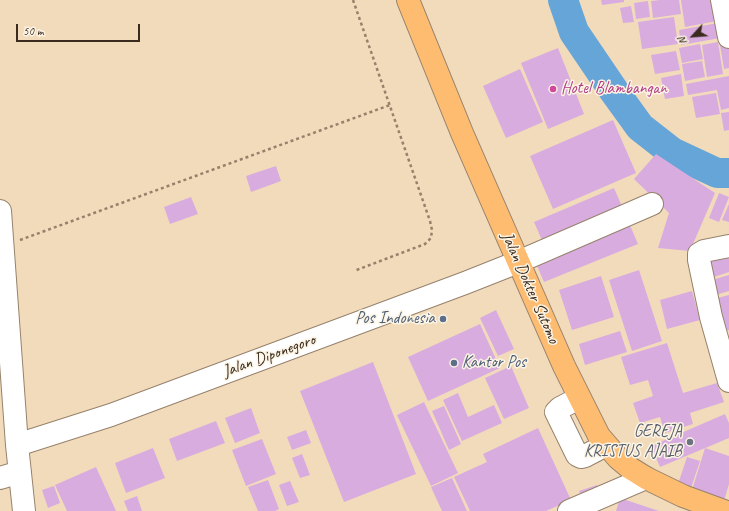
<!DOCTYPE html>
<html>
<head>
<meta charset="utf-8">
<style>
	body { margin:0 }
	#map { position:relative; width:729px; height:511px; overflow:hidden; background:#f2dbbb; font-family:Caveat,sans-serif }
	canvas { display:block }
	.north { position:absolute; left:673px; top:16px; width:40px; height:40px; -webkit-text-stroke:3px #fcf5e5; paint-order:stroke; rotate:244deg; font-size:11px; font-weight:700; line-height:16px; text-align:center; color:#3b2a1e }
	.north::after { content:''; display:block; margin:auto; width:14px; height:18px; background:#3b2a1e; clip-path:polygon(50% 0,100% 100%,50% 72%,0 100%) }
	.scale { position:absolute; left:16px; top:24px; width:124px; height:18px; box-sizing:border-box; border:2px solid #3b2a1e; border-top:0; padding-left:5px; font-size:12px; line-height:14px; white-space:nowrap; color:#3b2a1e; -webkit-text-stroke:3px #fcf5e5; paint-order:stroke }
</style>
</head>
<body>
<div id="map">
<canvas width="729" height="511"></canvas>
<div class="north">N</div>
<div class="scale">50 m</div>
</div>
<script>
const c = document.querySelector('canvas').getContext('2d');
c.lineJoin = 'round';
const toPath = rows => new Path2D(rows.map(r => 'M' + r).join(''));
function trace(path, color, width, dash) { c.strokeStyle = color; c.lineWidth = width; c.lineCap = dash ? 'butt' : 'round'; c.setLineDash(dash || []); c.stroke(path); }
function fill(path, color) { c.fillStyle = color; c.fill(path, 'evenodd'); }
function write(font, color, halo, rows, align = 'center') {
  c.font = font + ' Caveat,sans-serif'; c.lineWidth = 3; c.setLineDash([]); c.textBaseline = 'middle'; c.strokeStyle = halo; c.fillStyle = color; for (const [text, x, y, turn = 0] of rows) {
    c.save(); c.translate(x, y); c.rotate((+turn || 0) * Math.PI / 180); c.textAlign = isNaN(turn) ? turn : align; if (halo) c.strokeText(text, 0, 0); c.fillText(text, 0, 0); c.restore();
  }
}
const river = toPath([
	[563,0,574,32,614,91,640,127,672,152,717,173,729,173]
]);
const building = toPath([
	[601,0,624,0,624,2,602,5],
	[660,0,679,0,681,14,653,18,651,1],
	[681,0,713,0,717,21,685,27],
	[648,1,650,17,636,19,634,3],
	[631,6,634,22,623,23,620,8],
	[674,17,678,44,642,49,638,22],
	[718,23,720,38,681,45,679,30],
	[718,42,723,74,707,77,702,45],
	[700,44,703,59,682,63,679,48],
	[729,44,729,68,724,69,720,45],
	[558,48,584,114,548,129,521,63],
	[676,51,680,70,655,74,651,55],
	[702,61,705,77,685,81,682,64],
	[520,69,543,122,506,138,483,86],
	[681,74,684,96,665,99,661,78],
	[729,76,729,108,721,110,717,90,688,95,686,84],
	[716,93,720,114,696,118,692,97],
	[729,112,729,130,724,131,721,113],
	[613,120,636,173,553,209,530,156],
	[656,154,715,193,690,251,658,248,669,213,634,179],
	[276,166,281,181,251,192,246,176],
	[614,188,624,211,544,245,534,222],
	[719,193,729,197,719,222,709,218],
	[191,197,198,214,170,224,164,207],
	[729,204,729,222,722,220],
	[629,223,638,244,544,282,535,261],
	[727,254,729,259,729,272,708,279,702,262],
	[639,270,662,341,632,351,609,280],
	[729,275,729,291,712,296,708,281],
	[601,276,614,317,572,330,559,290],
	[692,291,700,320,667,329,660,300],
	[729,295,729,330,717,333,709,300],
	[496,310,514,349,498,356,480,318],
	[480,324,500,368,428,401,408,357],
	[620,331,627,352,585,365,579,344],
	[667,343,683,393,717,383,724,402,690,413,693,424,665,433,660,417,640,423,633,403,653,396,648,380,630,385,621,357],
	[373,362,416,474,344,502,300,391],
	[511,366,529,408,504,419,485,378],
	[458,393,468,417,494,405,502,423,462,441,443,400],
	[424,402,458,473,431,486,397,415],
	[444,406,461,444,449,450,432,411],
	[251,408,260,433,235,443,225,418],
	[725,414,729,423,729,438,660,467,651,446],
	[216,421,225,443,177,461,169,439],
	[538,428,571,500,546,511,470,511,454,477,487,462,483,454],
	[306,430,311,443,292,450,287,437],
	[262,439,276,474,246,486,232,450],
	[153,448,165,478,126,493,115,463],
	[705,448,729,456,729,484,724,501,692,490],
	[302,454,310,475,300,478,292,458],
	[687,457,700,461,689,494,676,490],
	[96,467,116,511,67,511,55,485],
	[452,478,467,511,442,511,431,487],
	[268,480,279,509,275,511,258,511,248,487],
	[290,481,299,502,287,506,279,485],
	[597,485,599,491,582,498,579,491],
	[54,486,60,503,48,508,42,490],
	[137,496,142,511,128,511,124,501],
	[620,498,659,511,616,511]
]);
const path = toPath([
	[353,0,430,221,432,230,431,238,425,244,354,271],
	[20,240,390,105]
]);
const minor = toPath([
	[722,0,729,37],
	[0,211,17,445,24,511],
	[729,246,704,251,699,254,699,260,711,317,729,381],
	[579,398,560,408,556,412,577,455,581,457,585,456,606,445],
	[17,445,111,415,465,283,518,262,652,204],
	[0,478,20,472],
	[569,511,646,478]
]);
const major = toPath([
	[408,0,462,133,564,366,599,436,618,458,630,468,646,478,683,496,724,511]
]);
const markers = [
	[553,89,4,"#d1479c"],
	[443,319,4,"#5c6f8a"],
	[454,363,4,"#5c6f8a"],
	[690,442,4,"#6b7280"]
];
const hotelNames = [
	["Hotel Blambangan",561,89]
];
const streetNames = [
	["Jalan Dokter Sutomo",530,288,66],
	["Jalan Diponegoro",269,356,-20]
];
const serviceNames = [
	["Pos Indonesia",435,319],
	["Kantor Pos",462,363,"left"]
];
const worshipNames = [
	["GEREJA",682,432],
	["KRISTUS AJAIB",682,452]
];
trace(river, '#65a5d8', 30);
fill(building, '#d9ace0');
trace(minor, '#96826c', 24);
trace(major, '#96826c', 24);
trace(path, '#96826c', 2.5, [3, 3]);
trace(minor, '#fff', 22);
trace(major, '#febc71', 22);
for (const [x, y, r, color] of markers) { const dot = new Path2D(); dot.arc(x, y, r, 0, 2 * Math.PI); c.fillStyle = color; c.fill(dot); trace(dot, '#fcf5e5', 1.5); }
write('17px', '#b23c85', '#fcf5e5', hotelNames, 'left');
write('17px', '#3b2a1e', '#fcf5e5', streetNames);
write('17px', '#4e5e75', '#fcf5e5', serviceNames, 'right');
write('17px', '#5b616d', '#fcf5e5', worshipNames, 'right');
</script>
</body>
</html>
